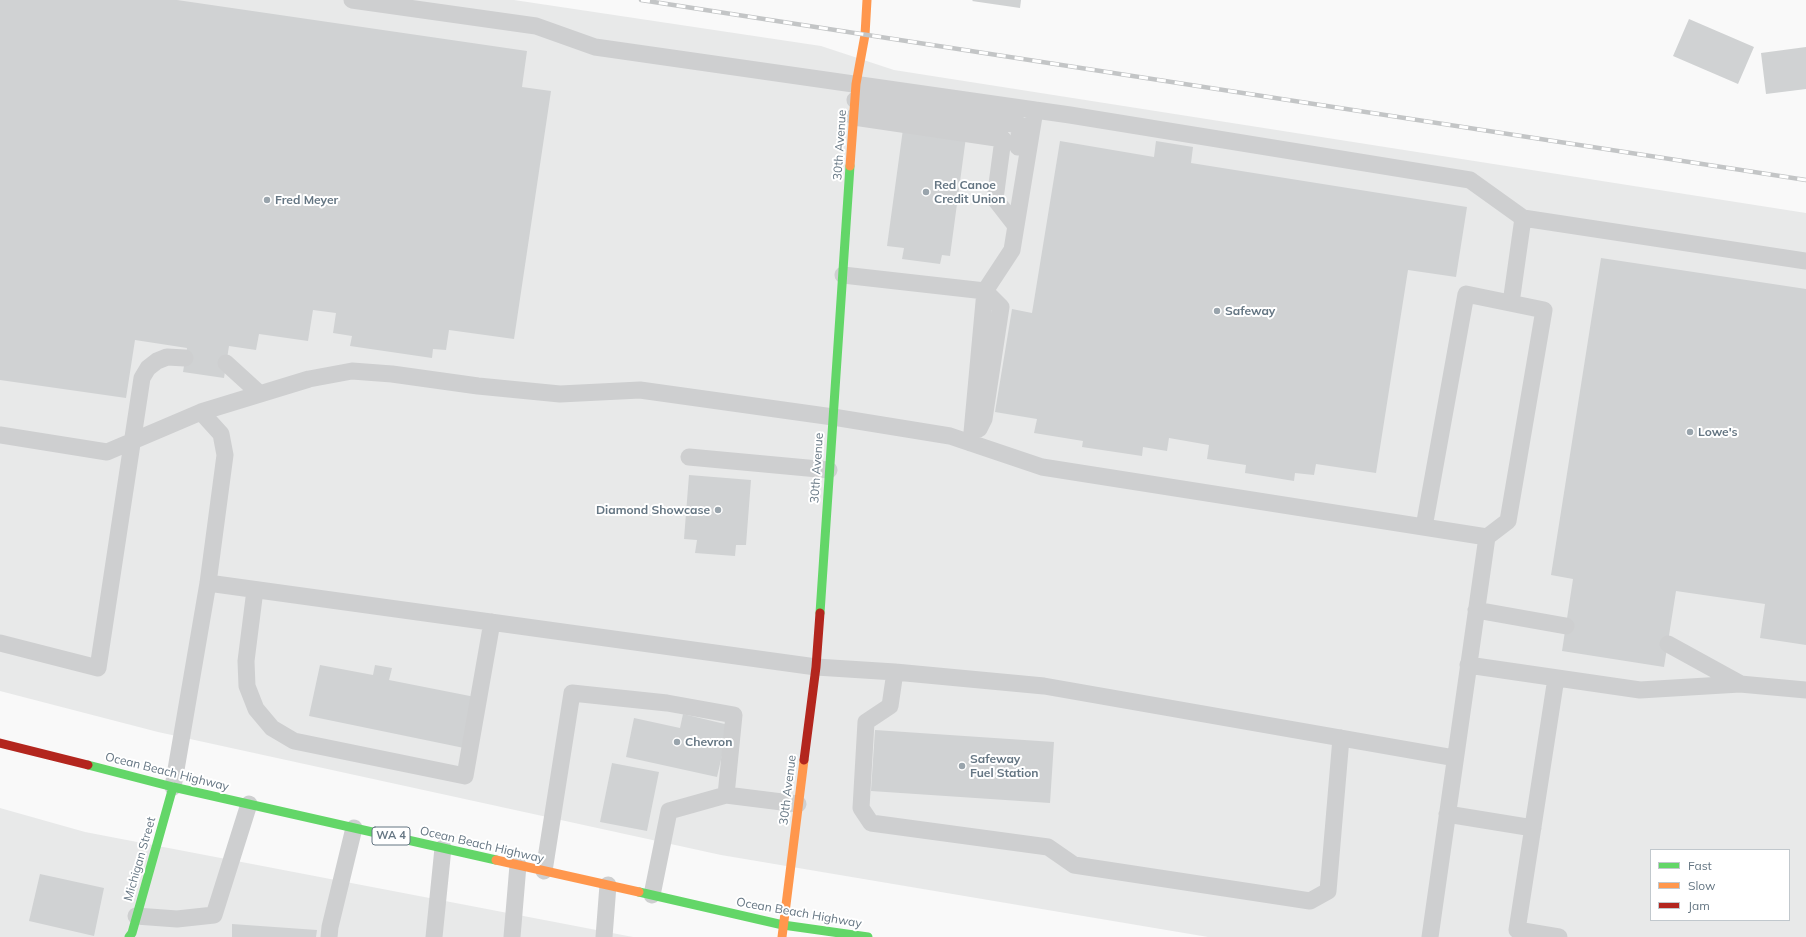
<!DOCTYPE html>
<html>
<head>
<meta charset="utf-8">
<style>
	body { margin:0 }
	#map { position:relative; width:1806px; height:937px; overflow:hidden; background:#f9f9f9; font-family:Mulish,sans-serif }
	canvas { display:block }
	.legend { position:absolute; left:1650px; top:849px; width:140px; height:72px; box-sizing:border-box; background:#fff; border:1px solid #c1c8cd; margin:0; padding:5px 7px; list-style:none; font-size:12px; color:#657683 }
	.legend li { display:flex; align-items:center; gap:8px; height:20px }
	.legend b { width:20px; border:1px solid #c1c8cd }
</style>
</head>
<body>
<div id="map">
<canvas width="1806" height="937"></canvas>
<ul class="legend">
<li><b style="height:5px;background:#63d668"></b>Fast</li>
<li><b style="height:5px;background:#ff974d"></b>Slow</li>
<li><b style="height:5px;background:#b3261e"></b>Jam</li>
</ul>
</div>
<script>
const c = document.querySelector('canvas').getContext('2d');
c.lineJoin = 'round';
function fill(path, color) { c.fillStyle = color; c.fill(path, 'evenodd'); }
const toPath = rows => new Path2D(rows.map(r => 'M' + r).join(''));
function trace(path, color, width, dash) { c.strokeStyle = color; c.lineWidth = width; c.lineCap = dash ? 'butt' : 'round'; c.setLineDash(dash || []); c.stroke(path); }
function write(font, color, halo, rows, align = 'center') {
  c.font = font + ' Mulish,sans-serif'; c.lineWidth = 4; c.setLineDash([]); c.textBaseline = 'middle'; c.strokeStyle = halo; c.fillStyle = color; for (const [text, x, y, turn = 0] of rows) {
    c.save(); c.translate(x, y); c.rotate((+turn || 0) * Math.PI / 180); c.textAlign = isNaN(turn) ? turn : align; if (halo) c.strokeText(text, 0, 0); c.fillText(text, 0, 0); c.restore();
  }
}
const built = toPath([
	[0,0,514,0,821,46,894,70,1806,213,1806,937,1208,937,721,855,158,732,0,691],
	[1651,850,1789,850,1789,920,1651,920],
	[0,808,85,832,633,937,0,937]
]);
const building = toPath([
	[0,0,177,0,527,51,522,87,551,91,514,339,449,330,446,350,433,349,432,358,350,346,352,336,333,333,336,313,313,310,308,341,259,334,256,350,229,346,224,378,183,372,187,348,135,340,126,398,0,380],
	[973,0,1021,0,1020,8,972,1],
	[1689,19,1754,47,1738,84,1673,56],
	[1806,47,1806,89,1766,94,1761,53],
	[903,129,966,137,950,256,942,255,940,264,902,259,904,248,887,246],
	[1060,141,1154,157,1156,141,1193,147,1191,163,1467,207,1456,277,1408,270,1376,473,1316,464,1314,475,1295,473,1294,481,1245,473,1246,465,1207,459,1209,445,1169,438,1167,451,1143,447,1142,456,1082,447,1083,441,1034,433,1037,419,995,412,1012,309,1032,313],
	[1601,258,1806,289,1806,645,1760,638,1765,604,1676,591,1664,667,1562,651,1573,579,1551,575],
	[689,475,751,480,746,545,736,545,735,556,695,553,697,540,684,539],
	[320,665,373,675,375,665,392,668,389,680,475,697,464,748,309,716],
	[683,714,729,725,717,777,626,757,634,718,680,728],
	[875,730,1054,742,1050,803,871,791],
	[612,763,659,772,647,831,600,822],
	[40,874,104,888,94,936,29,921],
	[232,924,317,930,316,937,232,937]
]);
const lane = toPath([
	[352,0,536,26,595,47,1070,115,1470,180,1523,218,1806,261],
	[855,100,1020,125,1018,147],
	[854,117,1003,139,995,199,1016,226],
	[843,275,985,291,1001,307,984,419,979,429],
	[1511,303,1523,218],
	[226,363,260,394],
	[0,435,107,452,201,412,309,379,352,371,392,374,478,386,560,394,640,390,833,417,950,436,1042,467,1487,537,1430,937],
	[971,443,985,291,1012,250,1035,110],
	[689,457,829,470],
	[1424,527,1466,294,1544,310,1508,521,1487,537],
	[208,583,816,667,895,672,1044,686,1455,758],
	[255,590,246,661,247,686,256,709,272,728,294,741,465,776,492,622],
	[1476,610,1566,626],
	[0,643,98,668,142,378,148,368,157,361,167,357,185,358],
	[1668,644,1739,683],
	[1468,665,1640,690,1740,684,1806,690],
	[895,672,890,706,866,722,861,808,871,823,1048,847,1074,865,1310,901,1328,891,1341,738],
	[1556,678,1517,930,1559,937],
	[173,787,208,583,225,455,221,434,201,412],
	[726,795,798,804],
	[1447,814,1533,828],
	[544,871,572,693,667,703,734,715,726,795,669,811,652,895],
	[136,916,177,919,214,915,249,804],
	[329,937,330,927,354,828],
	[434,937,443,848],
	[512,937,518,865],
	[604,937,608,885]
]);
const fast = toPath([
	[820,613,850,166],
	[88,765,173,787,496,860],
	[639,892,783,925,868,937],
	[129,937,132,933,173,787]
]);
const slow = toPath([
	[850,166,856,84,865,35,867,0],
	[496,860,639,892],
	[782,937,804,760]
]);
const jam = toPath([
	[0,743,88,765],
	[804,760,816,667,820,613]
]);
const rail = toPath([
	[641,0,1806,180]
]);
const markers = [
	[926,192,4,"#99a4ac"],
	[267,200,4,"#99a4ac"],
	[1217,311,4,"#99a4ac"],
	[1690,432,4,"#99a4ac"],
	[718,510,4,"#99a4ac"],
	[677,742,4,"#99a4ac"],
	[962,766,4,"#99a4ac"]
];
const shields = [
	[391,836,38]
];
const shieldNames = [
	["WA 4",391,836]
];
const streetNames = [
	["30th Avenue",840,145,-86],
	["30th Avenue",817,468,-86],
	["Ocean Beach Highway",167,772,14],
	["30th Avenue",788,790,-83],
	["Ocean Beach Highway",482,845,13],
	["Michigan Street",140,859,-74],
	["Ocean Beach Highway",799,913,10]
];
const poiNames = [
	["Red Canoe",934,185],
	["Credit Union",934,199],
	["Fred Meyer",275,200],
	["Safeway",1225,311],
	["Lowe's",1698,432],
	["Diamond Showcase",710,510,"right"],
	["Chevron",685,742],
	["Safeway",970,759],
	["Fuel Station",970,773]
];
fill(built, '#e8e9e9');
fill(building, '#d0d2d3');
trace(lane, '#cecfd0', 17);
trace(fast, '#63d668', 9);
trace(slow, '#ff974d', 9);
trace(jam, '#b3261e', 9);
trace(rail, '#c3c5c6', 4.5);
trace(rail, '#fff', 3, [9]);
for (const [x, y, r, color] of markers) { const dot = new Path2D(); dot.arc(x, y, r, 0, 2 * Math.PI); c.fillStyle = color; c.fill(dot); trace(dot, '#fff', 1.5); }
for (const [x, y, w] of shields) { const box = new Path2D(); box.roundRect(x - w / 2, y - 9, w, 18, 3); c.fillStyle = '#fff'; c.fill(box); trace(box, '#657683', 1); }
write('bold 11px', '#657683', null, shieldNames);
write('12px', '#657683', '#fff', streetNames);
write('bold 12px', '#657683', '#fff', poiNames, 'left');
</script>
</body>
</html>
